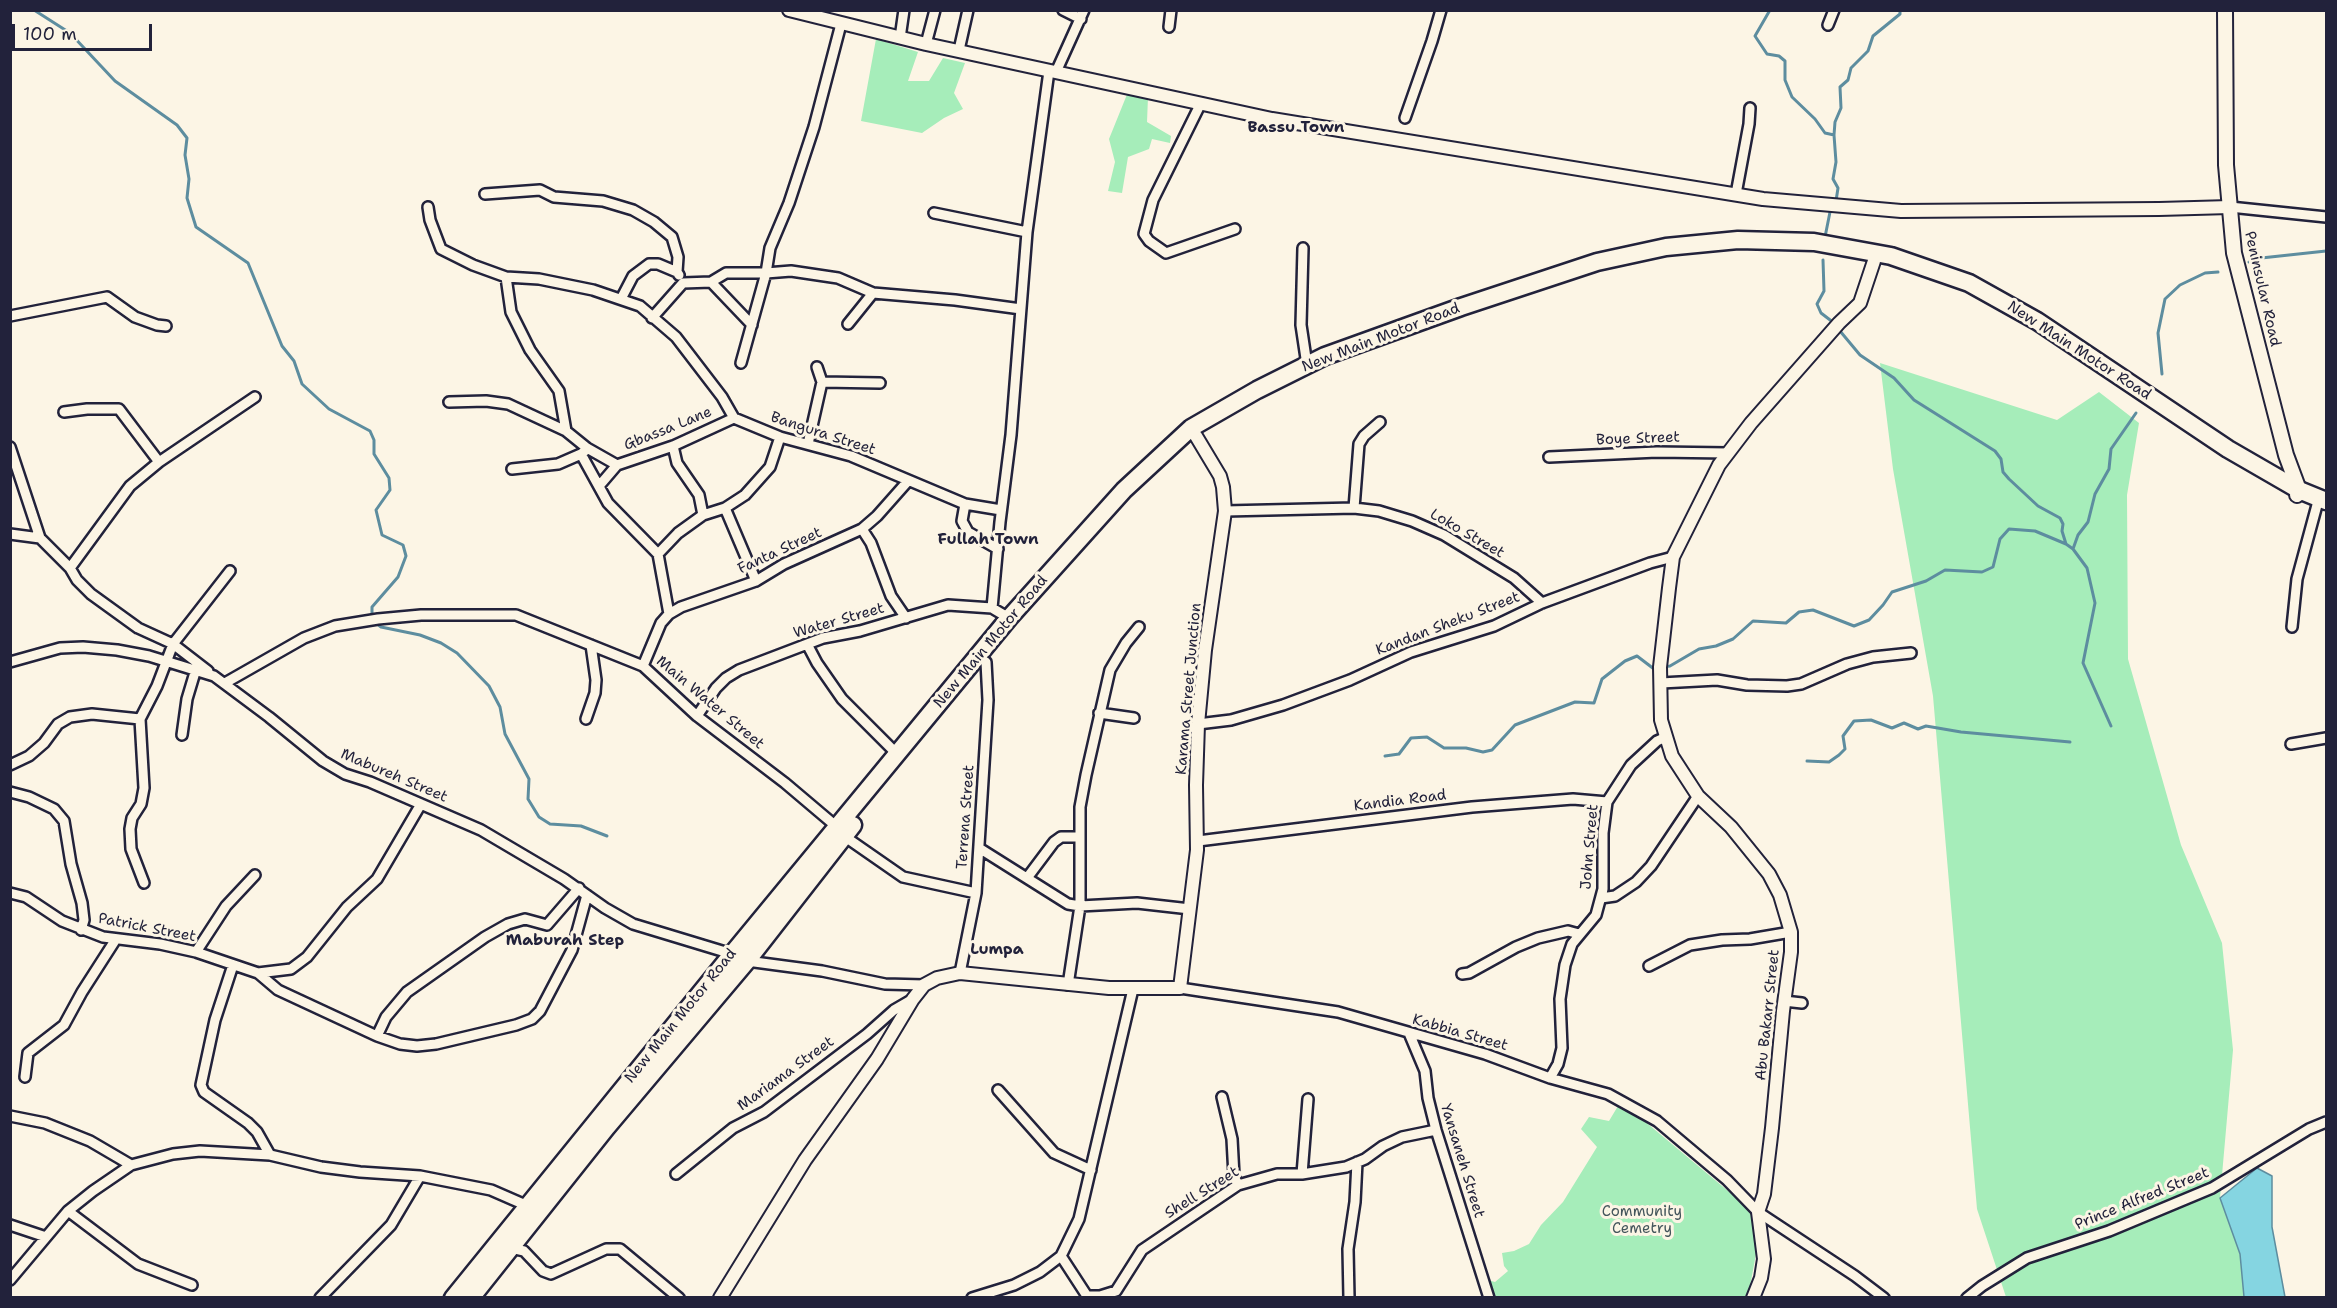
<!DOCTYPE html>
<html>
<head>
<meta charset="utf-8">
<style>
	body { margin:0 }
	#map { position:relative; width:2337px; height:1308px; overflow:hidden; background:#fcf5e5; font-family:"Shantell Sans",sans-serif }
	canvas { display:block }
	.frame { position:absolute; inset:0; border:12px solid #22223b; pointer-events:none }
	.scale { position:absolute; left:12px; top:24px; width:140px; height:27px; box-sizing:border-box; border:3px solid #22223b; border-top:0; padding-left:8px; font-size:18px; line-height:21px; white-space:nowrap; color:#22223b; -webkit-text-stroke:4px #fcf5e5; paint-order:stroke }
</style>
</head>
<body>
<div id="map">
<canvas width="2337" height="1308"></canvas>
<div class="frame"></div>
<div class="scale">100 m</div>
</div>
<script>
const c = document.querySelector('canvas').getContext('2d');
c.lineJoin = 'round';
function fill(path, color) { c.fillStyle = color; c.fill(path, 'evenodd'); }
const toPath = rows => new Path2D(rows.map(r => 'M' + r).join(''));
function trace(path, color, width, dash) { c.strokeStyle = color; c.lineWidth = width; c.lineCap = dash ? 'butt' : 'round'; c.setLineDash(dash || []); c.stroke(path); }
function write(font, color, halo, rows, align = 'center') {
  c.font = font + ' "Shantell Sans",sans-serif'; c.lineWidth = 6; c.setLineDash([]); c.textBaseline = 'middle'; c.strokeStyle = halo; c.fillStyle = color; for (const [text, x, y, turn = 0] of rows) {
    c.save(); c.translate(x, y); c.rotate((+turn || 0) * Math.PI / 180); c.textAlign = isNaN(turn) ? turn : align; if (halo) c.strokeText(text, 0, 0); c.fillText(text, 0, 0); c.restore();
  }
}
const green = toPath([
	[876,39,918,52,908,81,929,81,943,58,965,63,954,93,963,109,944,118,922,133,861,121],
	[1128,92,1148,97,1147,122,1171,136,1170,143,1152,139,1149,149,1128,157,1122,193,1108,191,1115,162,1109,139],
	[1880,363,2057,420,2099,392,2139,423,2127,495,2128,659,2181,845,2222,943,2233,1050,2220,1198,2240,1254,2244,1297,2006,1297,1977,1209,1933,696,1893,469],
	[1618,1106,1642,1119,1758,1216,1759,1238,1748,1297,1490,1297,1484,1279,1495,1282,1508,1271,1504,1266,1502,1253,1514,1251,1529,1244,1541,1225,1563,1202,1597,1147,1581,1129,1589,1117,1609,1121]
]);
const water = toPath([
	[2257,1168,2272,1176,2272,1227,2285,1297,2244,1297,2240,1254,2220,1198,2257,1168]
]);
const stream = toPath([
	[34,10,70,33,115,81,177,125,187,138,185,155,189,179,187,198,196,227,248,263,282,346,294,361,302,384,329,409,370,431,374,440,374,454,389,478,390,490,376,510,382,535,403,545,406,556,398,577,372,607,372,618],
	[1770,10,1755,36,1767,54,1779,56,1785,61,1785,80,1792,97,1815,119,1825,133,1834,135],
	[1836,201,1838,188,1833,179,1836,162,1834,135,1835,122,1841,108,1840,87,1848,80,1851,68,1868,51,1873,36,1900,14,1900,10],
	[1825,237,1830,212],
	[1823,260,1824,291,1817,304,1821,313,1834,323],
	[2249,262,2252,259,2326,251],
	[1840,331,1860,355,1894,378,1914,400,1995,451,2001,459,2003,472,2009,479,2038,506,2060,518,2063,524,2062,531,2066,544,2073,549],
	[2162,374,2158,333,2165,299,2180,285,2205,273,2218,272],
	[376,623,381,627,420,635,441,643,457,653,489,686,500,707,505,734,529,779,528,799,539,817,550,824,581,826,607,836],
	[1663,667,1670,666,1699,649,1716,646,1733,639,1753,621,1786,623,1799,612,1813,610,1854,626,1869,620,1883,605,1892,592,1926,581,1945,570,1982,572,1993,567,2000,539,2009,529,2035,531,2066,544],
	[2111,726,2083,663,2095,603,2087,568,2073,549,2078,535,2088,522,2095,494,2109,469,2111,449,2136,413],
	[1385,756,1399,754,1411,738,1427,737,1444,748,1466,748,1483,752,1492,750,1515,725,1575,702,1594,703,1602,679,1625,661,1637,656,1654,669,1657,668],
	[1807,761,1829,762,1839,755,1845,749,1843,736,1854,721,1871,720,1892,728,1904,723,1918,729,1926,726,1961,732,2070,742]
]);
const street = toPath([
	[1063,10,1081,19],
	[1828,25,1834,10],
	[1169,27,1171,10],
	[900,38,904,10],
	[926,44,935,10],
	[959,50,968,10],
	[1056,72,1084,10],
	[1201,103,1153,200,1144,234,1149,241,1166,253,1235,229],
	[1405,118,1432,41,1441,10],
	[485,194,540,190,554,197,603,201,633,210,654,222,672,237,678,257,677,272],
	[1736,194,1749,124,1750,108],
	[428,207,430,220,441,249,473,265,506,277,511,312,530,350,559,391,566,431],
	[2230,207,2326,217],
	[934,213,1027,232],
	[1303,248,1301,325,1307,365],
	[506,277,539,279,593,290,640,306,676,337,722,397,734,418,780,437,851,456,965,504,1001,510],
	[711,282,752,325],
	[621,299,633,276,649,264,658,264,677,272,679,275],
	[10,316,107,297,135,317,157,325,166,326],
	[652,318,683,283,711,282,726,273,766,273,791,271,838,278,873,293,955,300,1021,309],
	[848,324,873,293],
	[741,363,766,273,770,248,789,203,814,127,841,24],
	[817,367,822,382,880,383],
	[449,402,486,401,508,404,566,431,587,448,617,465,673,446,734,418],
	[64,412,87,409,119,409,159,462],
	[808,444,822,382],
	[673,446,677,463,699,495,703,515],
	[10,447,40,538,70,568,77,580,91,594,138,628,173,644,208,671],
	[581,454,608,503,658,554,669,614],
	[1549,457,1657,452,1728,453],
	[512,469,558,464,581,454,586,450],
	[599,486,617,465],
	[965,504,962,521,968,532,998,549],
	[725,508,756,581],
	[1354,508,1359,444,1364,436,1380,422],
	[1225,511,1354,508,1379,511,1412,521,1444,535,1514,578,1542,603],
	[862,529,871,543,891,596,906,618],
	[10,534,40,538],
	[658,554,678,533,703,515,725,508,745,495,770,467,780,437],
	[70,568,130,486,159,462,255,397],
	[992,608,1000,522,1011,435,1027,232,1049,71],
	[2292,627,2297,579,2317,505],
	[807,644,817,663,842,699,898,755],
	[10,662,60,648,83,647,117,650,149,656,214,676,269,717,323,761,345,774,370,782,481,830,564,879,605,908,633,924,732,954],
	[643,666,661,623,669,614,681,607,756,581,784,564,862,529,877,516,908,481],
	[225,683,304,638,335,626,378,619,421,615,516,615,643,666,697,716,785,783,837,827],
	[1661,683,1717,680,1747,685,1787,686,1801,684,1847,664,1873,657,1911,653],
	[1099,713,1134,718],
	[697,716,716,688,726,678,739,670,823,638,860,631,948,605,992,608,1009,618],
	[586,719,595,693,596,680,591,645],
	[1198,724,1231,720,1283,705,1350,680,1411,652,1494,626,1542,603,1650,563,1673,557],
	[182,735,187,699,196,669],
	[2291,744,2326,738],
	[10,765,29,756,44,743,58,724,70,717,92,714,140,719],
	[10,792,29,797,54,809,64,821,71,864,82,903,84,920,81,930],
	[844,836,903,877,976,893],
	[1198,841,1472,807,1573,799,1607,802],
	[979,848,1068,904,1080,906,1137,903,1190,909],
	[1027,878,1054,842,1061,837,1080,837],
	[144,883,131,849,130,829,132,818,141,804,144,788,140,719,157,686,173,644,230,571],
	[10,893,26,897,62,921,103,937,160,944,196,952,258,973,291,969,307,957,347,907,377,879,421,804],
	[1601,898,1615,896,1636,882,1651,866,1698,796],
	[196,952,226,906,255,875],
	[747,961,822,971,885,984,924,985],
	[233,965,215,1020,201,1085,204,1092,248,1123,257,1132,270,1155],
	[1649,966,1690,945,1722,940,1750,939,1791,932],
	[258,973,278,990,377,1036,400,1044,417,1046,436,1044,516,1025,532,1019,540,1011,572,950,587,895],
	[960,973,976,893,988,700,986,662],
	[1462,974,1469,973,1516,947,1538,938,1568,931,1579,934],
	[1068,985,1080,906,1080,807,1086,775,1110,670,1126,643,1139,627],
	[1180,988,1338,1012,1485,1054,1550,1078,1608,1094,1657,1121,1727,1180,1758,1212,1855,1276,1884,1298],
	[1784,1001,1802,1003],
	[1409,1033,1425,1071,1428,1098,1436,1130,1489,1298],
	[377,1036,386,1017,407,992,485,937,508,924,525,919,547,925,579,888],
	[25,1077,28,1053,64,1025,82,992,116,939],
	[1550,1078,1558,1064,1562,1048,1560,999,1565,965,1572,944,1596,915,1603,889,1603,833,1607,802,1631,765,1657,741,1666,737],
	[998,1090,1054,1153,1091,1170],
	[1222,1097,1232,1139,1234,1176,1238,1185],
	[10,1116,45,1123,90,1141,131,1165],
	[676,1174,733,1128,764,1112,867,1034,894,1010,913,999],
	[1302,1174,1308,1099],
	[68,1211,138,1264,192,1285],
	[10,1225,46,1237],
	[511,1248,524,1251,543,1271,551,1274,606,1249,620,1249,679,1298],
	[1061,1256,1087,1296,1100,1296,1116,1291,1142,1250,1238,1185,1277,1174,1302,1174,1346,1167,1365,1159,1383,1146,1402,1137,1436,1130],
	[10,1280,68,1211,93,1191,131,1165,173,1154,200,1151,270,1155,321,1167,360,1172,420,1176,491,1190,530,1207],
	[320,1298,391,1225,420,1176],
	[972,1298,1014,1285,1040,1272,1061,1256,1079,1219,1133,989],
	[1349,1298,1348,1249,1355,1202,1357,1162],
	[1967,1298,1982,1286,2027,1258,2109,1231,2212,1188,2309,1129,2326,1122]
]);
const secondary = toPath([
	[789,10,926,44,1272,119,1763,199,1901,211,2159,209,2230,207],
	[720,1298,805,1160,877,1059,913,999,924,985,937,978,960,973,1109,988,1180,988,1197,850,1196,785,1198,724,1205,650,1225,511,1223,487,1220,476,1196,436],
	[1753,1298,1761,1278,1764,1259,1758,1212,1764,1194,1772,1128,1783,1011,1791,952,1791,932,1780,895,1769,874,1731,827,1698,796,1672,756,1661,720,1660,667,1669,588,1673,557,1719,465,1751,423,1839,323,1860,303,1874,261]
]);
const primary = toPath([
	[2225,10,2226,165,2234,253,2286,455,2299,490,2297,495]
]);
const highway = toPath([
	[453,1298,732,954,1009,618,1124,490,1191,428,1257,390,1325,356,1461,307,1597,262,1666,247,1738,240,1814,242,1891,256,1969,283,2037,321,2228,449,2299,490,2326,501],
	[471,1298,607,1127,747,961,853,825]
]);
const streetNames = [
	["Peninsular Road",2262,289,77],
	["New Main Motor Road",1381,338,-21],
	["New Main Motor Road",2079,351,33],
	["Gbassa Lane",668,429,-22],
	["Bangura Street",823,434,18],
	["Boye Street",1638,439,-2],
	["Loko Street",1467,534,30],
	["Fanta Street",780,551,-25],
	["Water Street",839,621,-16],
	["Kandan Sheku Street",1448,624,-21],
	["New Main Motor Road",991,642,-50],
	["Karama Street Junction",1189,689,-85],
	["Main Water Street",710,703,40],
	["Mabureh Street",394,776,23],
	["Kandia Road",1400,801,-7],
	["Terrena Street",966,817,-86],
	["John Street",1590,847,-85],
	["Patrick Street",147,928,11],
	["Abu Bakarr Street",1768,1015,-84],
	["New Main Motor Road",681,1016,-51],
	["Kabbia Street",1460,1033,16],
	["Mariama Street",786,1074,-36],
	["Yansaneh Street",1462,1161,73],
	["Shell Street",1202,1193,-32],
	["Prince Alfred Street",2142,1199,-22]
];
const parkNames = [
	["Community",1642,1212],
	["Cemetry",1642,1229]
];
const neighbourhoodNames = [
	["Bassu Town",1296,128],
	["Fullah Town",988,540],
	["Maburah Step",565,941],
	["Lumpa",997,950]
];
fill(green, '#a6edba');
fill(water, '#85d5e1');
trace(water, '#5d8d9f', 1.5);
trace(stream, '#5d8d9f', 3);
trace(street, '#22223b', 14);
trace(secondary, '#22223b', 16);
trace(primary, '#22223b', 18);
trace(highway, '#22223b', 21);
trace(street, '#fcf5e5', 9);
trace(secondary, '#fcf5e5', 12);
trace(primary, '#fcf5e5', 14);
trace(highway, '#fcf5e5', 16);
write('15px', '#22223b', '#fcf5e5', streetNames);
write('15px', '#43555b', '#fcf5e5', parkNames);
write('bold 16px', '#22223b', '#fcf5e5', neighbourhoodNames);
</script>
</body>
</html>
